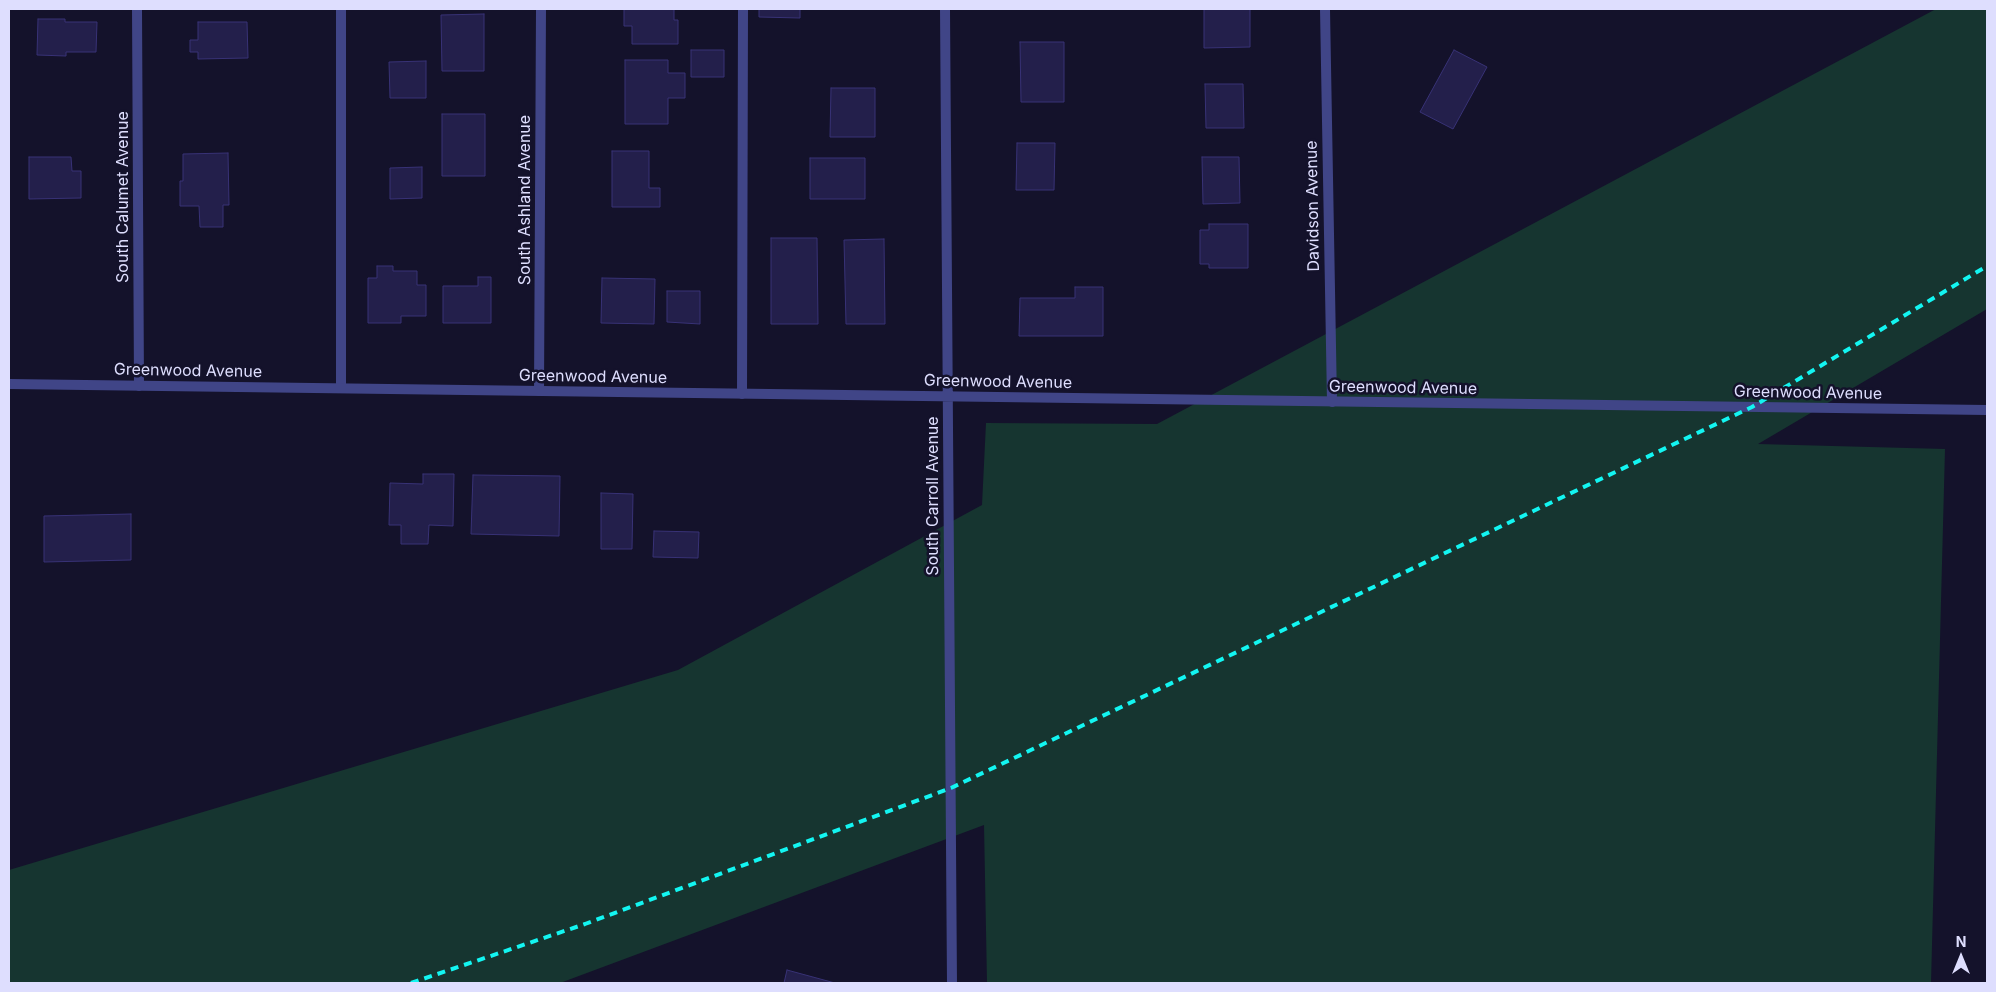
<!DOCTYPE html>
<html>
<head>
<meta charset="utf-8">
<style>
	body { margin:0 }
	#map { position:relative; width:1996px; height:992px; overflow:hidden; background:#14122b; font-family:Inter,sans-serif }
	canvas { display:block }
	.frame { position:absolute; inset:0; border:10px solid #dedefe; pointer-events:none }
	.north { position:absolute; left:1936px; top:932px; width:50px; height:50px; -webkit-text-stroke:4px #14122b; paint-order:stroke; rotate:0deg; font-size:14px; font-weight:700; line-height:20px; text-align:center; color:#dedefe }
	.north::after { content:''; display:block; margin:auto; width:18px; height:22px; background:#dedefe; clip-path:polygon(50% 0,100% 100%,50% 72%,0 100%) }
</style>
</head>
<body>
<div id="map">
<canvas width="1996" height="992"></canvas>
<div class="frame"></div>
<div class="north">N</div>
</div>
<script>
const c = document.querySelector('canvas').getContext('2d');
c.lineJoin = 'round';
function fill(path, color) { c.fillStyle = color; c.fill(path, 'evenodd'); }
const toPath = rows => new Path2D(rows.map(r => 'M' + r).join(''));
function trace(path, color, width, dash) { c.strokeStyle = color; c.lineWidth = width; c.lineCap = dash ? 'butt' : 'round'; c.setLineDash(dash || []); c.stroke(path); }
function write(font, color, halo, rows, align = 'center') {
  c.font = font + ' Inter,sans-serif'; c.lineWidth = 5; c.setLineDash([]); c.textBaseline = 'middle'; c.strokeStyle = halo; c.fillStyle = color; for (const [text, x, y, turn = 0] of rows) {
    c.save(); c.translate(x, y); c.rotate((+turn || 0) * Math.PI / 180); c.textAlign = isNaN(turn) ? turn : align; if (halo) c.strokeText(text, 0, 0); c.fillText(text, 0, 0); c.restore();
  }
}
const green = toPath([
	[1936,9,1987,9,1987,309,1758,444,1945,449,1931,983,987,983,984,825,560,983,9,983,9,870,678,670,982,505,986,423,1157,424]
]);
const building = toPath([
	[624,9,674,9,674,20,678,20,678,44,632,44,632,26,624,26,624,9],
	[759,9,800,9,800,18,759,17,759,9],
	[1204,9,1250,9,1250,47,1204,48,1204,9],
	[484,14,484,71,442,71,441,15,484,14],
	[38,19,65,19,65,22,97,22,96,52,66,52,66,56,37,55,38,19],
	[198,22,247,22,248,58,198,59,198,52,190,52,190,40,198,40,198,22],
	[1020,42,1064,42,1064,102,1021,102,1020,42],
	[691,50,724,50,724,77,691,77,691,50],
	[1454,50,1487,67,1453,129,1420,112,1454,50],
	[625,60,668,60,668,73,685,73,685,98,668,98,668,124,625,124,625,60],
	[426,61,426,98,390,98,389,62,426,61],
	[1205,84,1243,84,1244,128,1206,128,1205,84],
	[831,88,875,88,875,137,830,137,831,88],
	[442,114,485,114,485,176,442,176,442,114],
	[1017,143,1055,143,1054,190,1016,190,1017,143],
	[612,151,649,151,649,188,660,188,660,207,612,207,612,151],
	[228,153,229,205,223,205,223,227,200,227,199,206,180,206,180,181,183,181,183,154,228,153],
	[29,157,71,157,72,171,81,171,81,198,29,199,29,157],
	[1202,157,1239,157,1240,203,1203,204,1202,157],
	[810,158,865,158,865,199,810,199,810,158],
	[422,167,422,198,390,199,390,168,422,167],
	[1209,224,1248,224,1248,268,1209,268,1209,264,1200,264,1200,230,1209,230,1209,224],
	[771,238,817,238,818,324,771,324,771,238],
	[884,239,885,324,846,324,844,240,884,239],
	[377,266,393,266,393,271,417,271,417,285,426,285,426,316,401,316,401,323,368,323,368,278,377,278,377,266],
	[478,277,491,277,491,323,443,323,443,286,478,286,478,277],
	[602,278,655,279,654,324,601,323,602,278],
	[1075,287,1103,287,1103,336,1019,336,1020,298,1075,298,1075,287],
	[667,291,700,291,700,324,667,322,667,291],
	[423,474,454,474,453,526,429,525,428,544,401,544,401,525,389,525,390,483,423,484,423,474],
	[473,475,560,476,559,536,471,534,473,475],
	[601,493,633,494,632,549,601,549,601,493],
	[131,514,131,560,44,562,44,516,131,514],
	[654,531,699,532,698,558,653,557,654,531],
	[787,970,835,983,784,983,787,970]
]);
const service = toPath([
	[341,9,341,388],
	[742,394,743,9]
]);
const minor = toPath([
	[137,9,139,386],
	[1325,9,1332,402],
	[539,391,541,9]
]);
const tertiary = toPath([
	[945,9,952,983],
	[9,384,1987,410]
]);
const rail = toPath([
	[411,983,585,924,951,788,1752,407,1987,266]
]);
const streetNames = [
	["South Calumet Avenue",123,197,-90],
	["South Ashland Avenue",525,200,-90],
	["Davidson Avenue",1313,206,-91],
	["Greenwood Avenue",188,371,1],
	["Greenwood Avenue",593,377,1],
	["Greenwood Avenue",998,382,1],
	["Greenwood Avenue",1403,388,1],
	["Greenwood Avenue",1808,393,1],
	["South Carroll Avenue",933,496,-90]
];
fill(green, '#163530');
fill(building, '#231f4b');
trace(building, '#383276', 1);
trace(service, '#404587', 10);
trace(minor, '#404587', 10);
trace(tertiary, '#404587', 10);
trace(rail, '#13f5f1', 4, [8, 6]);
write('16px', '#dedefe', '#14122b', streetNames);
</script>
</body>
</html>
